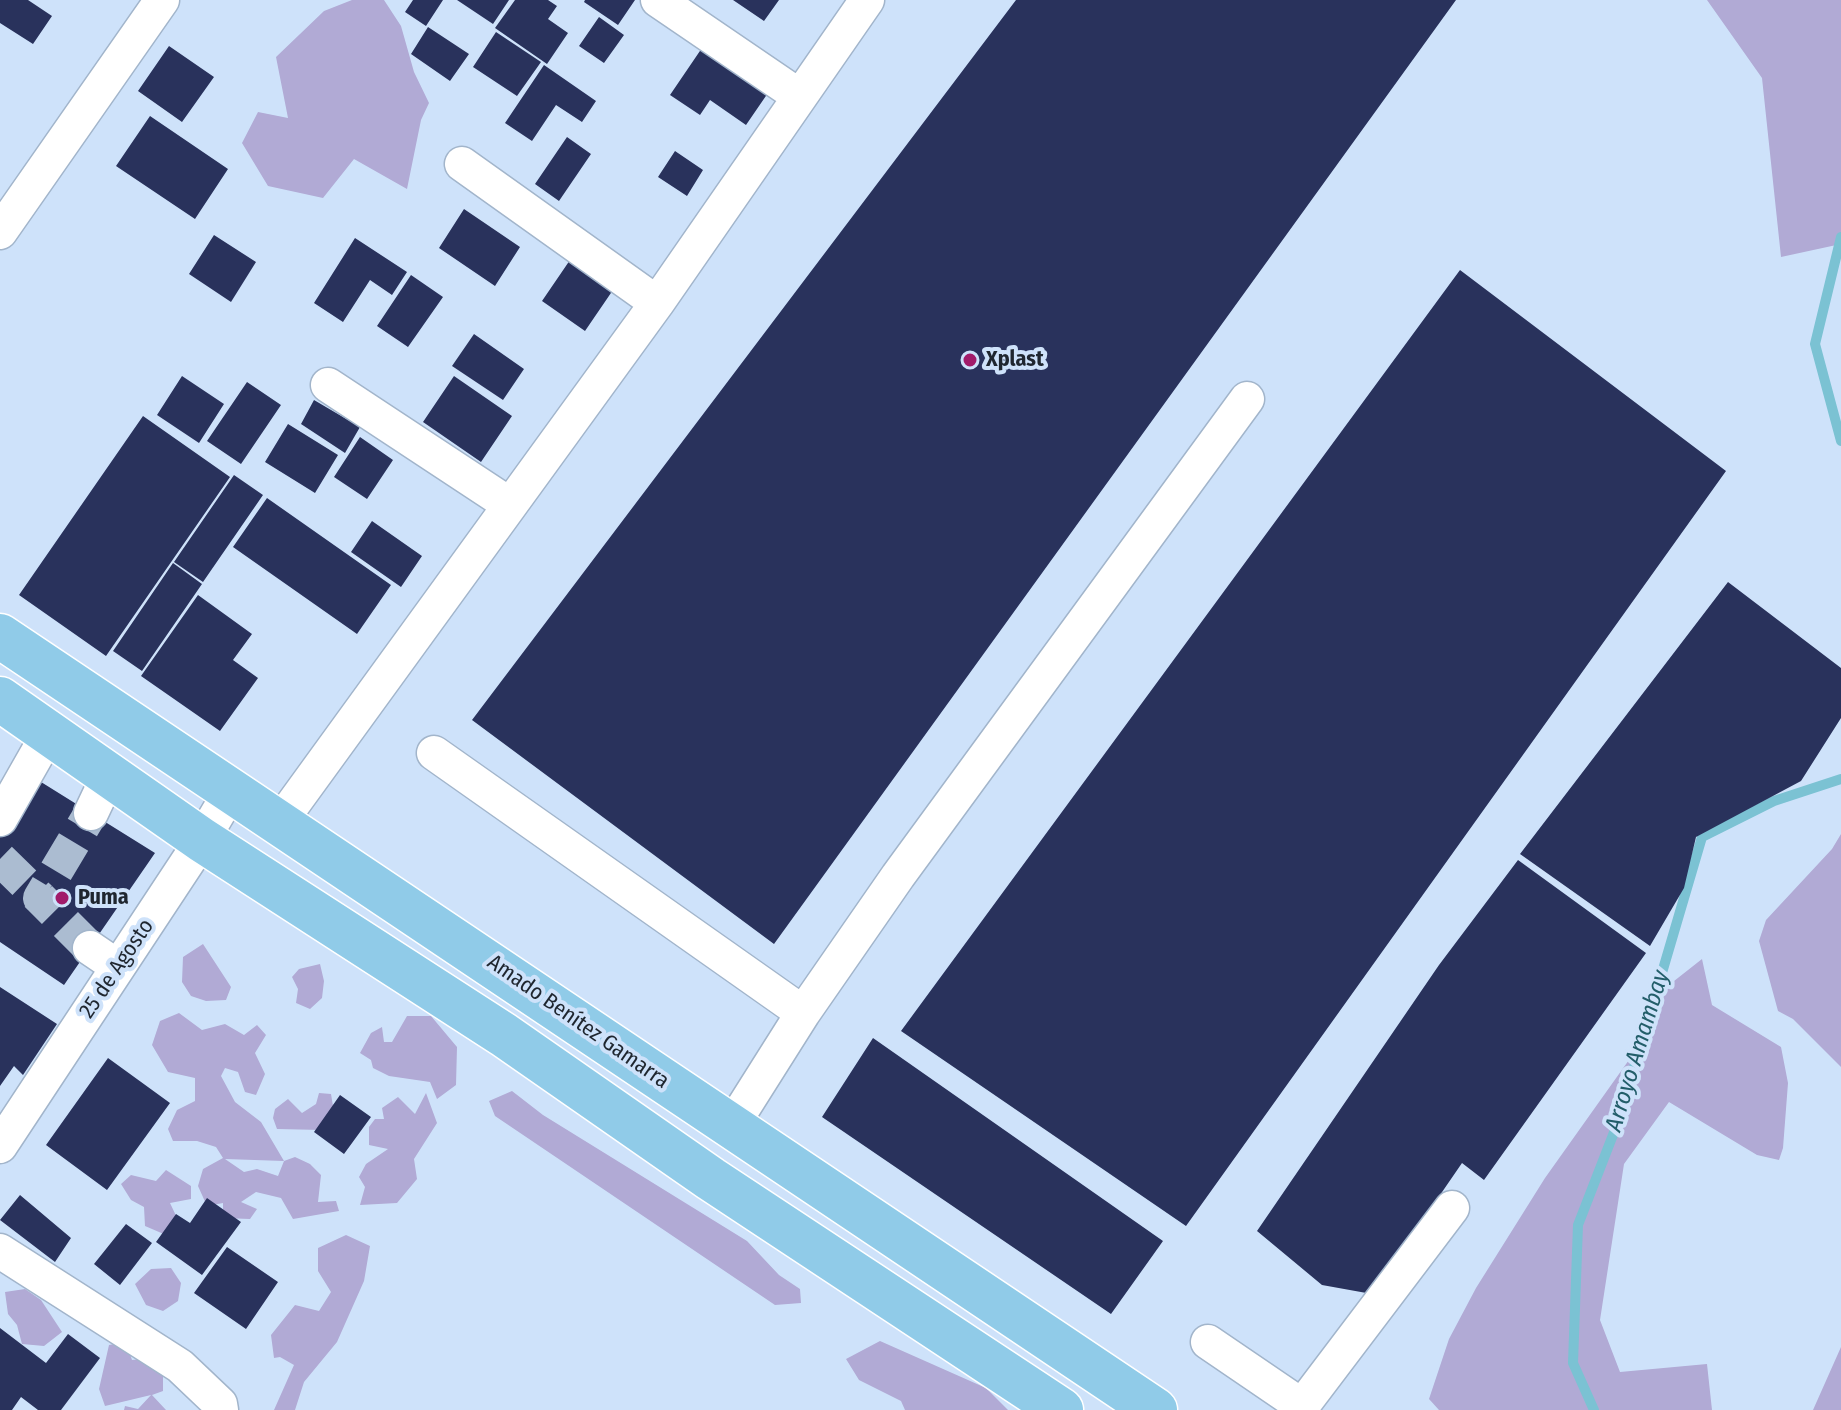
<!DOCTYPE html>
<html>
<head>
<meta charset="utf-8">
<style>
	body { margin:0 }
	canvas { display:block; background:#cee2fa }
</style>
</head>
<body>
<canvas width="1841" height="1410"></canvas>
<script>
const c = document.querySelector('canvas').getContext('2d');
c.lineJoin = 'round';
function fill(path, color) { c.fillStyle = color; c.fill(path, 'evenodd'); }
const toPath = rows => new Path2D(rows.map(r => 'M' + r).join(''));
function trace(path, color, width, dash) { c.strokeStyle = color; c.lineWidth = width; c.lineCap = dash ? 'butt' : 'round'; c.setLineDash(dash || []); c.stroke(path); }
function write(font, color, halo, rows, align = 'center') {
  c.font = font + ' "Fira Sans Condensed",sans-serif'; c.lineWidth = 8; c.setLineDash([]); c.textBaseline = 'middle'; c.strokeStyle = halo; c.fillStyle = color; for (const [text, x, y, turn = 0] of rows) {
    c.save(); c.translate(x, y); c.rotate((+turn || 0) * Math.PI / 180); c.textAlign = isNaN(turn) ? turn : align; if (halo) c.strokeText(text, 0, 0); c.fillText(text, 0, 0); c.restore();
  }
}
const green = toPath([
	[352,0,384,0,401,26,414,72,429,103,421,120,407,189,354,159,323,198,268,186,242,143,258,112,288,118,276,57,324,11],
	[1707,0,1841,0,1841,244,1781,257,1762,78],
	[1841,834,1841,1067,1793,1019,1778,1011,1759,941,1766,920,1832,849],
	[203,944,231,987,226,1000,206,1001,191,996,182,982,183,957],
	[1702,959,1712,1005,1781,1047,1788,1083,1783,1148,1779,1160,1757,1155,1669,1102,1624,1164,1600,1320,1620,1372,1707,1364,1712,1410,1439,1410,1429,1399,1449,1339,1476,1288,1545,1178,1641,1043,1669,985],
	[320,964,324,981,322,998,310,1009,296,1003,298,989,292,977,299,969],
	[179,1013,202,1030,225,1024,244,1035,257,1025,266,1035,255,1053,265,1074,256,1095,245,1092,238,1072,225,1068,221,1076,235,1102,261,1122,284,1161,295,1157,310,1164,321,1175,318,1202,336,1201,339,1211,293,1219,281,1198,256,1192,241,1202,257,1209,250,1219,223,1218,223,1203,207,1206,198,1186,203,1169,223,1158,216,1147,197,1141,173,1141,168,1129,177,1110,195,1101,195,1078,168,1072,152,1045,160,1021],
	[225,1159,284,1161,278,1176,257,1169,244,1172],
	[407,1016,431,1016,457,1047,456,1085,437,1099,430,1082,389,1076,373,1068,371,1060,360,1053,371,1033,382,1027,384,1042,392,1042],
	[512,1091,543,1115,747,1241,779,1275,800,1289,801,1303,775,1305,495,1116,489,1101],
	[319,1093,331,1094,334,1112,322,1130,277,1129,273,1118,275,1109,288,1099,302,1113,316,1104],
	[426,1093,437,1123,414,1159,417,1179,397,1203,360,1205,365,1187,359,1177,366,1164,388,1149,369,1145,369,1127,375,1119,384,1119,382,1108,398,1097,415,1114],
	[166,1170,191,1186,191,1199,170,1203,179,1222,166,1235,145,1226,144,1207,131,1200,121,1184,131,1175,156,1181],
	[346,1235,370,1246,364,1281,337,1342,304,1382,295,1410,274,1410,294,1365,280,1357,274,1358,271,1335,295,1305,319,1311,331,1292,318,1271,318,1248],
	[171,1268,181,1283,178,1301,163,1311,146,1305,135,1284,151,1269],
	[25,1289,41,1300,62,1332,44,1346,22,1344,17,1325,8,1314,5,1292],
	[880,1341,986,1388,1008,1410,905,1410,901,1401,859,1380,846,1359],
	[126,1342,132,1360,152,1358,163,1375,163,1391,152,1395,166,1410,124,1410,125,1406,138,1409,151,1395,105,1406,99,1389,109,1345],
	[1841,1347,1841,1410,1813,1410]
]);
const stream = toPath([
	[1841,237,1815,344,1841,441],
	[1594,1410,1573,1363,1578,1225,1618,1122,1702,837,1774,801,1841,779]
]);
const building = toPath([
	[0,0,28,0,52,16,33,44,0,23],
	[413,0,443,0,426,26,405,12],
	[457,0,509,0,493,24],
	[515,0,548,0,557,6,548,19,568,33,547,64,495,28],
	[585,0,635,0,618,25,584,2],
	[733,0,779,0,764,21],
	[1016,0,1456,0,774,944,472,720],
	[599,17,624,35,604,63,579,46],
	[428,27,469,54,450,81,411,54],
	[496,32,541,62,517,96,473,67],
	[704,45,770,90,746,125,710,100,700,115,670,95],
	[169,46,214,77,182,122,138,91],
	[544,65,596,101,582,122,556,105,532,141,505,123],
	[150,116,228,169,195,219,116,166],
	[567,137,591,154,559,201,535,184],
	[675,151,703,170,687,196,658,177],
	[464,209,520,247,495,286,439,248],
	[214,235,256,262,231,302,189,274],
	[355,238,407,272,392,295,370,280,343,322,314,303],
	[570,260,613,290,585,331,542,301],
	[1460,270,1726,471,1186,1226,901,1031],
	[411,275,443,297,408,347,377,326],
	[474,334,524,369,503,400,452,366],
	[182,376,224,404,199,443,157,415],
	[454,376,512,416,481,462,423,422],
	[247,382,281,405,241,464,207,441],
	[314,400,360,427,345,453,301,424],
	[143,416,230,477,106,656,19,595],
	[288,424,338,455,315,493,265,462],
	[360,437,393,460,367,499,334,477],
	[234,475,263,495,203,582,174,562],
	[267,498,391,585,357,634,233,547],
	[372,521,422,556,401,587,351,552],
	[173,563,202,584,142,671,113,651],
	[1728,582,1841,668,1841,718,1801,781,1696,837,1684,888,1650,946,1520,854],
	[198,595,252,634,233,660,258,678,220,731,141,676],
	[33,777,155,853,64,985,0,942,0,822],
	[1518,860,1646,953,1484,1180,1462,1163,1372,1294,1322,1285,1257,1231,1439,965],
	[0,987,57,1024,23,1075,14,1066,0,1086],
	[873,1038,1163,1241,1111,1314,822,1117],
	[108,1058,170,1103,107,1190,46,1145],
	[340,1095,371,1117,344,1154,314,1132],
	[20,1195,71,1238,55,1262,0,1220],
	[207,1198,241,1222,202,1275,156,1242,176,1214,190,1223],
	[126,1224,152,1243,120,1285,94,1264],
	[227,1247,278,1282,246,1329,194,1293],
	[0,1328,46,1363,68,1334,100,1358,61,1410,38,1410,21,1397,12,1410,0,1410]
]);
const minorTunnel = toPath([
	[0,859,40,898],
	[90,948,40,898,91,813]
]);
const minor = toPath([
	[658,0,799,96],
	[462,164,657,303],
	[0,232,162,0],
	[328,385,510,505],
	[434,753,803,1013],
	[91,813,109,775],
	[0,819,49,733],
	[280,822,657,303,867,0],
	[90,948,118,967],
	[731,1127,803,1013,898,876,1247,399],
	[0,1146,202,840,231,791],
	[0,1251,180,1366,220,1404,221,1410],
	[1208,1342,1302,1406],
	[1299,1410,1452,1208]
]);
const major = toPath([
	[0,636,1155,1410],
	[0,699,202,840,504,1035,711,1179,1061,1410]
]);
const markers = [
	[970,360,8,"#a11b6a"],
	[62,898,8,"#a11b6a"]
];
const poiNames = [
	["Xplast",986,360],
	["Puma",78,898]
];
const streetNames = [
	["25 de Agosto",117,969,-56],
	["Amado Benítez Gamarra",578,1022,35]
];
const waterNames = [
	["Arroyo Amambay",1638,1051,-73]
];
fill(green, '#b1aad5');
trace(stream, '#7bc2d3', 10);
fill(building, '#29325c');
trace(minorTunnel, '#abbcd1', 34, [34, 17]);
trace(minor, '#a2b5cb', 37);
trace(major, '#fff', 47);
trace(minor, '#fff', 34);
trace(major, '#90cbe8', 44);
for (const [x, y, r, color] of markers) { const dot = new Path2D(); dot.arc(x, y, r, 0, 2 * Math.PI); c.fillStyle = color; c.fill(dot); trace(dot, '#cee2fa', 3); }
write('bold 22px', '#1f262f', '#cee2fa', poiNames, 'left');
write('22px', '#1f262f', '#cee2fa', streetNames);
write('italic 24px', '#235e6a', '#cee2fa', waterNames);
</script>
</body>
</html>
